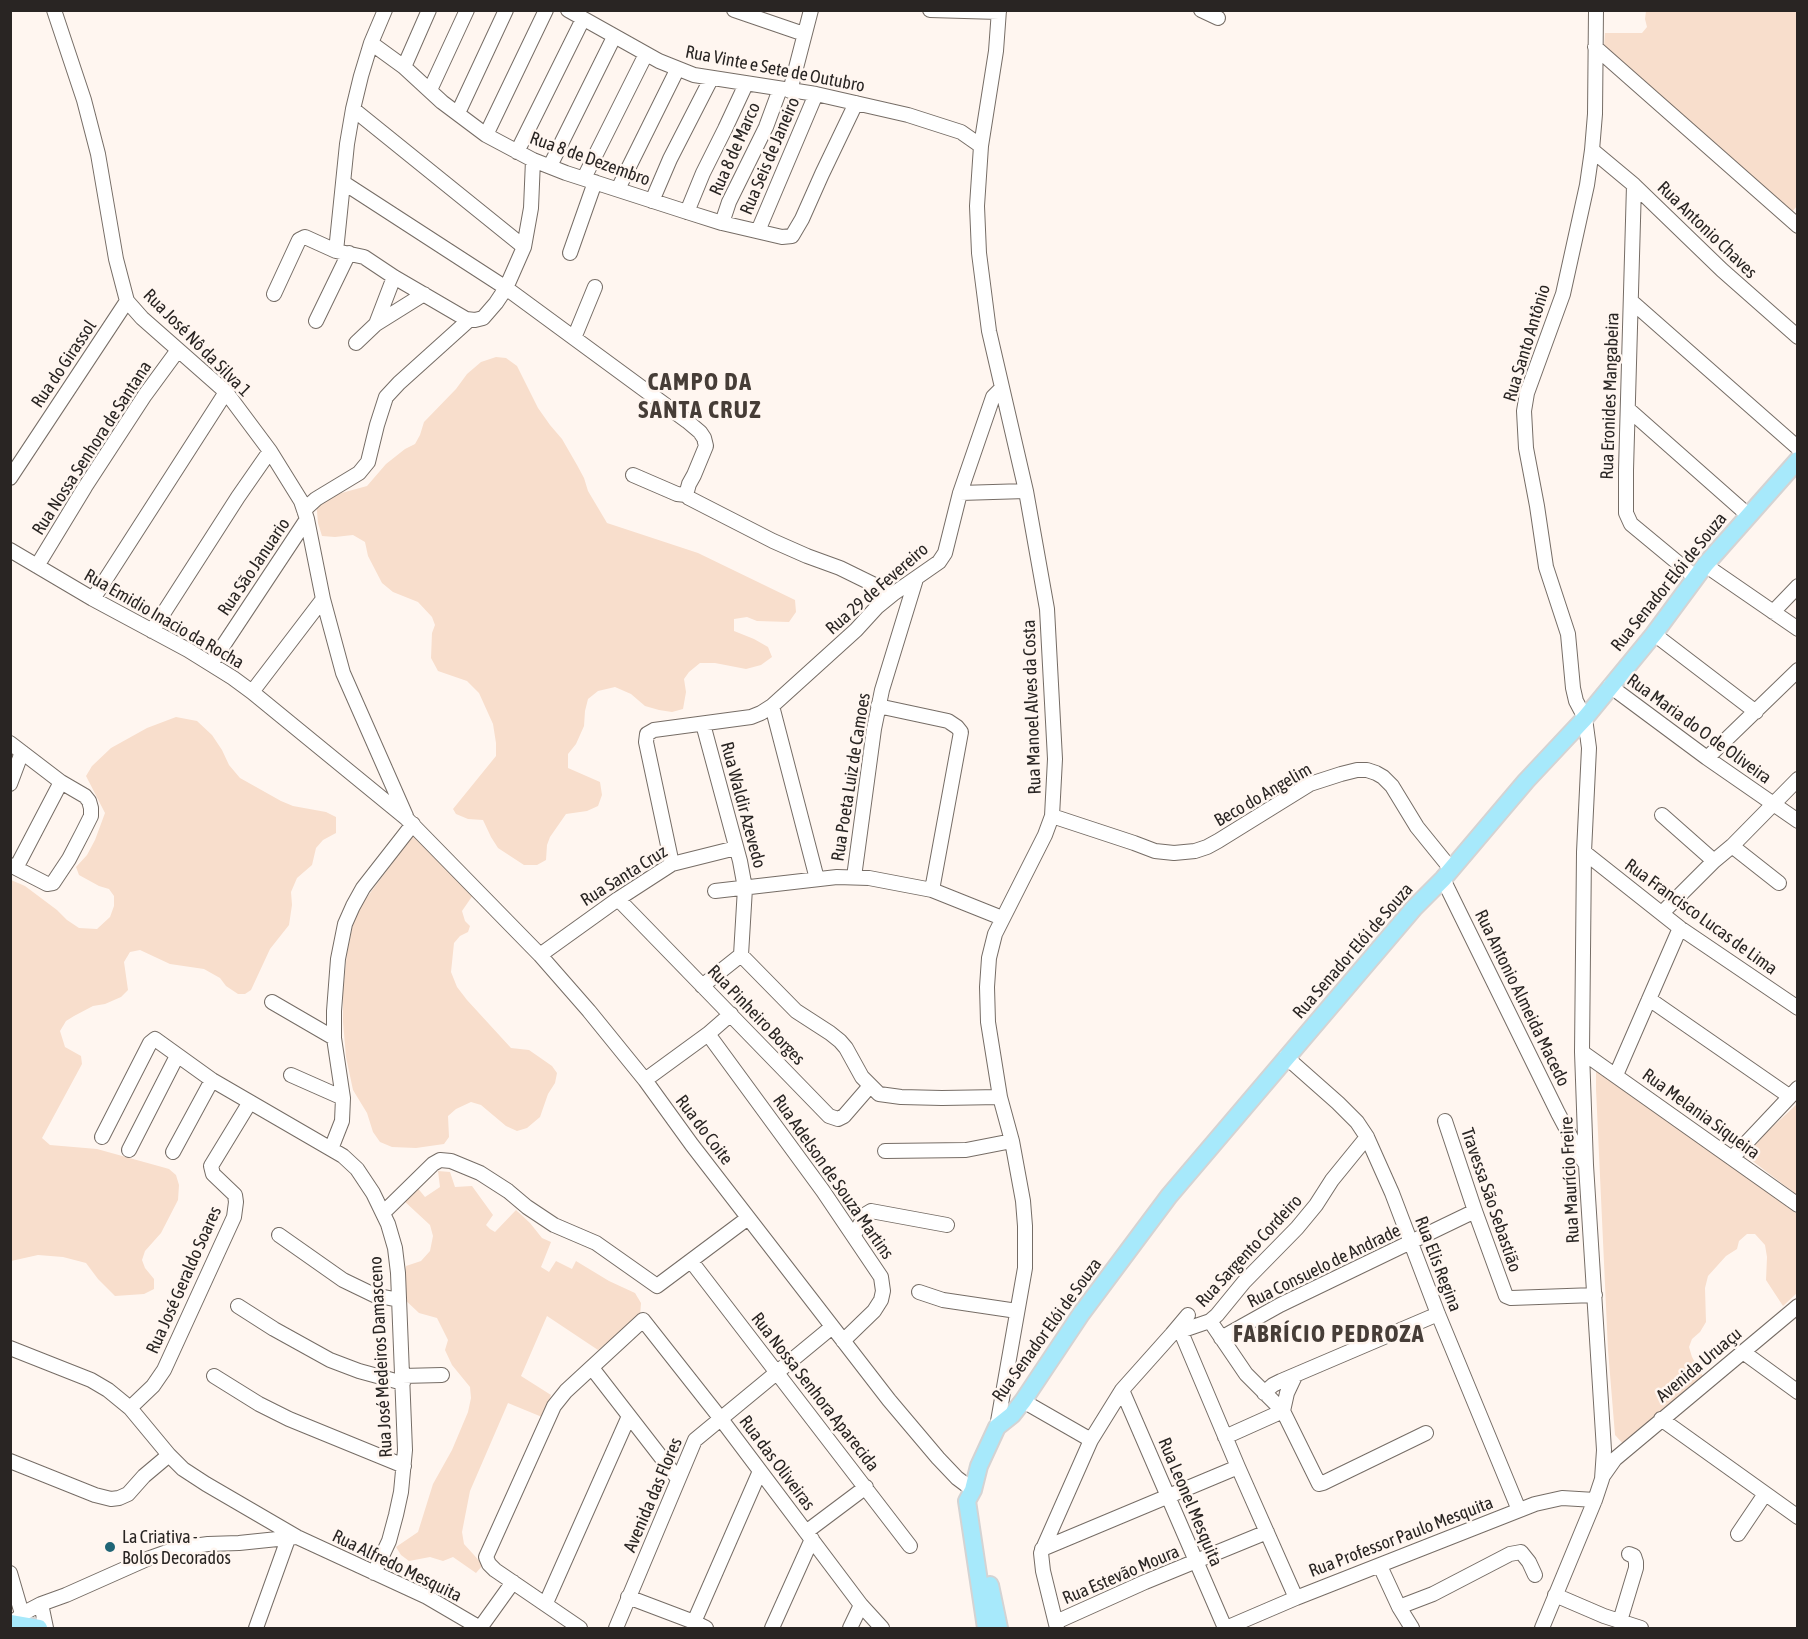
<!DOCTYPE html>
<html>
<head>
<meta charset="utf-8">
<style>
	body { margin:0 }
	#map { position:relative; width:1808px; height:1639px; overflow:hidden; background:#fff6f0; font-family:"Asap Condensed",sans-serif }
	canvas { display:block }
	.frame { position:absolute; inset:0; border:12px solid #292523; pointer-events:none }
</style>
</head>
<body>
<div id="map">
<canvas width="1808" height="1639"></canvas>
<div class="frame"></div>
</div>
<script>
const c = document.querySelector('canvas').getContext('2d');
c.lineJoin = 'round';
function fill(path, color) { c.fillStyle = color; c.fill(path, 'evenodd'); }
const toPath = rows => new Path2D(rows.map(r => 'M' + r).join(''));
function trace(path, color, width, dash) { c.strokeStyle = color; c.lineWidth = width; c.lineCap = dash ? 'butt' : 'round'; c.setLineDash(dash || []); c.stroke(path); }
function write(font, color, halo, rows, align = 'center') {
  c.font = font + ' "Asap Condensed",sans-serif'; c.lineWidth = 5; c.setLineDash([]); c.textBaseline = 'middle'; c.strokeStyle = halo; c.fillStyle = color; for (const [text, x, y, turn = 0] of rows) {
    c.save(); c.translate(x, y); c.rotate((+turn || 0) * Math.PI / 180); c.textAlign = isNaN(turn) ? turn : align; if (halo) c.strokeText(text, 0, 0); c.fillText(text, 0, 0); c.restore();
  }
}
const green = toPath([
	[1646,11,1797,11,1797,206,1791,213,1604,47,1605,33,1642,33,1647,27,1645,19],
	[496,357,506,358,517,366,538,408,550,425,562,439,577,465,584,478,588,491,607,523,698,553,795,600,796,612,789,622,757,621,747,617,734,619,734,631,754,639,768,647,772,657,761,665,746,669,715,663,700,663,689,672,684,679,686,692,683,709,672,712,659,710,645,706,631,694,615,687,598,691,588,699,585,711,584,726,576,744,568,754,568,768,600,782,602,795,598,806,587,811,566,814,550,837,547,845,546,860,537,865,524,865,498,848,491,837,483,820,468,819,456,814,453,809,496,756,496,743,493,724,479,693,467,681,438,671,431,658,432,633,435,625,432,617,418,602,393,592,382,583,368,556,365,542,353,535,335,537,322,536,318,523,316,500,367,486,386,464,405,449,415,444,420,435,424,422,456,389,467,374,481,362],
	[176,717,197,721,212,735,222,750,229,765,240,778,281,801,293,806,326,812,336,817,336,833,323,840,316,848,312,865,297,878,291,892,292,905,289,925,270,949,251,990,245,994,238,994,226,986,220,978,204,969,170,964,140,950,130,952,124,962,128,990,121,997,105,1004,93,1006,74,1016,66,1021,60,1031,65,1047,81,1056,82,1064,42,1138,50,1145,97,1149,162,1167,169,1169,176,1175,179,1185,178,1200,161,1233,145,1251,142,1260,145,1268,154,1279,154,1289,144,1294,115,1296,98,1279,86,1263,63,1257,38,1255,11,1261,11,880,25,886,57,910,67,920,79,928,97,929,110,917,114,906,114,896,109,889,99,886,79,875,76,867,87,855,95,840,105,813,86,776,92,766,111,748,147,728],
	[413,835,473,895,462,911,465,921,470,926,468,932,460,936,454,943,451,972,457,987,467,1000,511,1048,529,1050,552,1066,557,1073,555,1083,548,1094,540,1117,527,1128,517,1131,506,1126,481,1105,471,1102,456,1109,448,1116,449,1137,444,1144,416,1148,392,1147,380,1142,373,1132,367,1113,353,1090,346,1057,343,1022,343,991,347,953,353,923,362,904],
	[1596,1067,1797,1214,1797,1293,1783,1306,1766,1280,1767,1257,1765,1245,1755,1234,1747,1234,1739,1241,1737,1249,1726,1256,1708,1276,1705,1288,1706,1322,1700,1332,1692,1339,1689,1347,1692,1357,1704,1378,1625,1446,1615,1435,1608,1350,1596,1089],
	[1797,1104,1797,1195,1746,1156,1766,1133],
	[438,1171,450,1172,455,1187,472,1186,493,1215,486,1225,490,1229,495,1232,516,1210,530,1223,542,1238,551,1242,541,1267,549,1272,556,1261,572,1269,576,1261,609,1281,635,1293,641,1303,640,1316,598,1350,547,1316,521,1376,551,1395,542,1417,508,1403,470,1491,462,1532,464,1544,483,1565,476,1573,453,1557,443,1561,430,1557,409,1561,401,1555,396,1547,418,1532,433,1484,452,1450,468,1412,471,1398,470,1387,452,1365,445,1350,448,1340,437,1318,419,1313,402,1297,406,1266,421,1261,430,1251,433,1236,430,1225,403,1200,416,1186,425,1197,440,1187]
]);
const minor = toPath([
	[54,10,84,100,98,154,116,259,127,301,142,318,226,392,270,451,301,501,307,519,323,599,343,673,406,816],
	[568,10,659,61,694,75,816,94,908,115,961,132,981,146],
	[734,10,804,34],
	[930,10,999,12],
	[1201,10,1218,18],
	[371,43,404,67,442,102,486,135,533,160,566,173,687,212,722,223,782,237,792,236,802,219,822,174,856,103],
	[1595,47,1798,226],
	[404,67,429,10],
	[430,90,467,10],
	[790,91,811,10],
	[353,109,524,247],
	[458,113,506,10],
	[486,135,546,10],
	[1592,150,1634,185,1722,270,1798,337],
	[517,152,583,19],
	[550,166,614,37],
	[584,178,646,54],
	[344,183,506,288,687,421,700,432,704,438,706,446,694,475,689,484,686,495],
	[1634,185,1626,470,1626,513,1631,524,1695,577],
	[618,189,677,70],
	[652,201,670,159,711,79],
	[687,212,703,173,725,129,746,84],
	[722,223,729,202,766,127,780,89],
	[758,231,816,94],
	[336,251,347,144,353,109,361,76,371,43,385,10],
	[570,253,595,182],
	[274,294,299,240,305,237,336,251,364,257,394,277,466,319,475,320,483,318,496,303,506,288,524,247,531,208,533,160],
	[1631,301,1798,448],
	[316,321,349,253],
	[376,324,394,277],
	[574,338,595,287],
	[356,343,376,324,424,294],
	[1628,409,1748,515],
	[633,475,677,494,686,495],
	[10,478,127,301],
	[960,493,1026,491],
	[686,495,689,498,773,541,807,556,840,568,893,594],
	[304,510,316,499,359,473,368,462,377,425,386,397,399,383,469,320],
	[10,550,93,599,188,650,233,678,252,692,406,818,540,955,589,1011,645,1080,692,1145,889,1400,938,1458,957,1478,973,1490],
	[1705,565,1798,629],
	[37,566,85,487,145,395,178,350],
	[93,599,226,392],
	[1773,612,1798,586],
	[152,631,238,497,270,451],
	[1654,634,1756,712],
	[211,664,307,519],
	[1610,686,1707,758,1798,821],
	[252,692,323,599],
	[772,706,817,879],
	[878,706,948,721,957,727,961,732,932,890],
	[10,743,61,782,85,796,89,801,91,808,91,816,83,832,69,859,53,883,47,884,10,865],
	[1707,758,1798,670],
	[10,784,22,752],
	[1662,815,1714,861],
	[1052,816,1134,843,1155,851,1174,853,1195,851,1207,847,1218,841,1310,784,1341,774,1357,770,1367,770,1376,773,1383,777,1392,786,1417,827,1451,869],
	[1732,846,1779,883],
	[1584,852,1680,928,1798,1008],
	[672,864,646,742,647,734,654,730,751,717,761,713,772,706,856,630,877,607,893,594,939,562,945,553,960,493,993,397,1002,388],
	[16,868,61,782],
	[854,877,874,729,882,690,916,579],
	[1443,879,1558,1113,1584,1162],
	[715,891,837,877,869,878,932,890,1002,918],
	[618,899,829,1116,838,1119,844,1116,870,1086],
	[1662,913,1714,861,1732,846,1798,779],
	[540,955,618,899,672,864,736,848],
	[741,955,796,1011,830,1033,840,1041,846,1048,862,1077,879,1094,901,1097,942,1098,1000,1097],
	[702,986,741,955,745,888,740,861,703,724],
	[1649,999,1789,1096],
	[272,1002,334,1038],
	[708,1034,823,1191,881,1277,883,1291,881,1300,874,1311,843,1341],
	[1582,1052,1798,1205],
	[1286,1057,1338,1103,1357,1122,1367,1137,1392,1193,1438,1314,1519,1510],
	[291,1075,343,1098],
	[1616,1075,1680,928],
	[645,1080,708,1034,731,1014],
	[1445,1121,1475,1211,1506,1296,1511,1298,1595,1295],
	[102,1137,150,1043,155,1039,212,1080,343,1156,357,1169,373,1193,388,1224,395,1248,398,1273,405,1450,401,1492,396,1515,389,1541,374,1573],
	[331,1149,342,1121,343,1098,334,1038,334,1011,338,959,345,924,353,906,363,888,413,824],
	[129,1150,177,1056],
	[885,1151,966,1150,1012,1141],
	[173,1152,212,1080],
	[1732,1158,1798,1088],
	[384,1212,433,1164,440,1160,451,1161,480,1173,508,1191,527,1207,554,1225,596,1243,657,1286,748,1218],
	[279,1235,343,1280,374,1295,399,1300],
	[854,1235,866,1214,871,1211,947,1225],
	[691,1261,910,1546],
	[919,1292,943,1300,1017,1311],
	[238,1306,274,1329,330,1360,359,1371,403,1383],
	[1210,1321,1246,1374,1283,1411,1319,1484,1323,1483,1426,1433],
	[1181,1332,1238,1467,1296,1598],
	[1172,1334,1188,1315],
	[1221,1338,1280,1305,1475,1211],
	[10,1348,91,1380,108,1390,130,1408,169,1455,183,1469,206,1484,297,1537,427,1597,480,1628],
	[1743,1352,1798,1392],
	[592,1368,678,1479],
	[214,1376,259,1404,289,1419,404,1466],
	[402,1376,442,1375],
	[1122,1390,1225,1628],
	[1264,1393,1273,1385,1281,1381,1438,1314],
	[1023,1401,1091,1440],
	[130,1408,153,1386,164,1370,234,1217,236,1202,235,1195,213,1174,211,1166,250,1102],
	[1661,1419,1798,1517],
	[997,1427,1025,1268,1025,1226,1023,1201,1012,1141,1000,1097,988,1022,987,987,989,958,995,934,1045,835,1052,816,1055,759,1047,609,1026,491,989,331,979,253,977,206,981,146,996,51,999,10],
	[1225,1437,1283,1411,1287,1393,1295,1376],
	[10,1461,95,1495,111,1499,119,1498,128,1494,144,1476,169,1455],
	[1603,1476,1615,1459,1798,1306],
	[806,1532,866,1487],
	[1738,1534,1765,1494],
	[1042,1549,1238,1467],
	[1380,1566,1399,1607,1412,1628],
	[10,1573,22,1614],
	[1555,1595,1604,1616,1641,1628],
	[628,1597,694,1622,706,1628],
	[546,1603,629,1416],
	[41,1604,46,1628],
	[1399,1607,1433,1594,1510,1554,1521,1552,1529,1562,1535,1575],
	[1620,1621,1636,1568,1636,1562,1634,1556,1629,1554],
	[694,1622,760,1471],
	[1056,1622,1145,1582,1267,1532],
	[10,1626,22,1614,41,1604,66,1595,147,1559,178,1548,208,1544,239,1543,297,1537],
	[256,1628,288,1539],
	[480,1628,513,1582],
	[580,1628,495,1570,489,1564,486,1557,554,1406,566,1391,643,1320,721,1419,861,1605,882,1628],
	[616,1628,695,1440,832,1327],
	[772,1628,812,1539],
	[850,1628,861,1605],
	[1057,1628,1043,1571,1041,1553,1091,1440,1122,1390,1172,1334,1210,1321,1217,1315,1244,1282,1297,1228,1316,1205,1332,1180,1367,1137],
	[1226,1628,1296,1598,1535,1504,1562,1498,1595,1500],
	[1542,1628,1595,1500,1602,1479,1604,1450,1586,1165,1582,1052,1584,852,1589,748,1585,718,1576,701,1573,688,1568,634,1546,567,1537,506,1526,448,1524,411,1527,393,1563,294,1587,185,1592,150,1595,114,1596,10]
]);
const major = toPath([
	[990,1585,999,1628],
	[10,1623,39,1628],
	[986,1628,967,1501,973,1490,979,1466,997,1427,1012,1415,1023,1401,1081,1314,1169,1196,1414,908,1443,879,1526,781,1585,718,1654,634,1705,565,1798,460]
]);
const markers = [
	[110,1547,6,"#206576"]
];
const streetNames = [
	["Rua Vinte e Sete de Outubro",775,69,11],
	["Rua 8 de Marco",735,149,-66],
	["Rua Seis de Janeiro",770,156,-67],
	["Rua 8 de Dezembro",590,159,20],
	["Rua Antonio Chaves",1707,230,44],
	["Rua José Nô da Silva 1",197,343,45],
	["Rua Santo Antônio",1527,343,-73],
	["Rua do Girassol",64,364,-56],
	["Rua Eronides Mangabeira",1610,396,-88],
	["Rua Nossa Senhora de Santana",92,448,-57],
	["Rua São Januario",254,567,-56],
	["Rua Senador Elói de Souza",1669,582,-51],
	["Rua 29 de Fevereiro",877,589,-41],
	["Rua Emidio Inacio da Rocha",164,619,30],
	["Rua Manoel Alves da Costa",1032,707,-92],
	["Rua Maria do O de Oliveira",1699,729,36],
	["Rua Poeta Luiz de Camoes",851,777,-81],
	["Beco do Angelim",1263,795,-30],
	["Rua Waldir Azevedo",743,805,75],
	["Rua Santa Cruz",624,876,-32],
	["Rua Francisco Lucas de Lima",1701,917,36],
	["Rua Senador Elói de Souza",1353,951,-49],
	["Rua Antonio Almeida Macedo",1522,998,64],
	["Rua Pinheiro Borges",756,1015,46],
	["Rua Melania Siqueira",1701,1114,36],
	["Rua do Coite",704,1130,53],
	["Rua Adelson de Souza Martins",833,1177,55],
	["Rua Maurício Freire",1570,1180,-93],
	["Travessa São Sebastião",1491,1200,71],
	["Rua Sargento Cordeiro",1249,1251,-47],
	["Rua Elis Regina",1438,1264,69],
	["Rua Consuelo de Andrade",1324,1266,-26],
	["Rua José Geraldo Soares",184,1280,-66],
	["Rua Senador Elói de Souza",1047,1330,-54],
	["Rua José Medeiros Damasceno",381,1357,-93],
	["Avenida Uruaçu",1699,1365,-40],
	["Rua Nossa Senhora Aparecida",815,1392,52],
	["Rua das Oliveiras",777,1463,53],
	["Avenida das Flores",653,1495,-67],
	["Rua Leonel Mesquita",1190,1502,67],
	["Rua Professor Paulo Mesquita",1401,1537,-21],
	["Rua Alfredo Mesquita",397,1566,26],
	["Rua Estevão Moura",1121,1575,-23]
];
const poiNames = [
	["La Criativa -",122,1537],
	["Bolos Decorados",122,1558]
];
const districtNames = [
	["CAMPO DA",700,382],
	["SANTA CRUZ",700,410],
	["FABRÍCIO PEDROZA",1329,1334]
];
fill(green, '#f8decc');
trace(minor, '#766d66', 16);
trace(major, '#d4d3d3', 20);
trace(minor, '#fff', 14);
trace(major, '#a7e9fb', 16);
for (const [x, y, r, color] of markers) { const dot = new Path2D(); dot.arc(x, y, r, 0, 2 * Math.PI); c.fillStyle = color; c.fill(dot); trace(dot, '#fff6f0', 2); }
write('18px', '#292523', '#fff6f0', streetNames);
write('18px', '#292523', '#fff6f0', poiNames, 'left');
c.letterSpacing = '1.5px';
write('bold 24px', '#463d37', '#fff6f0', districtNames);
c.letterSpacing = '0px';
</script>
</body>
</html>
